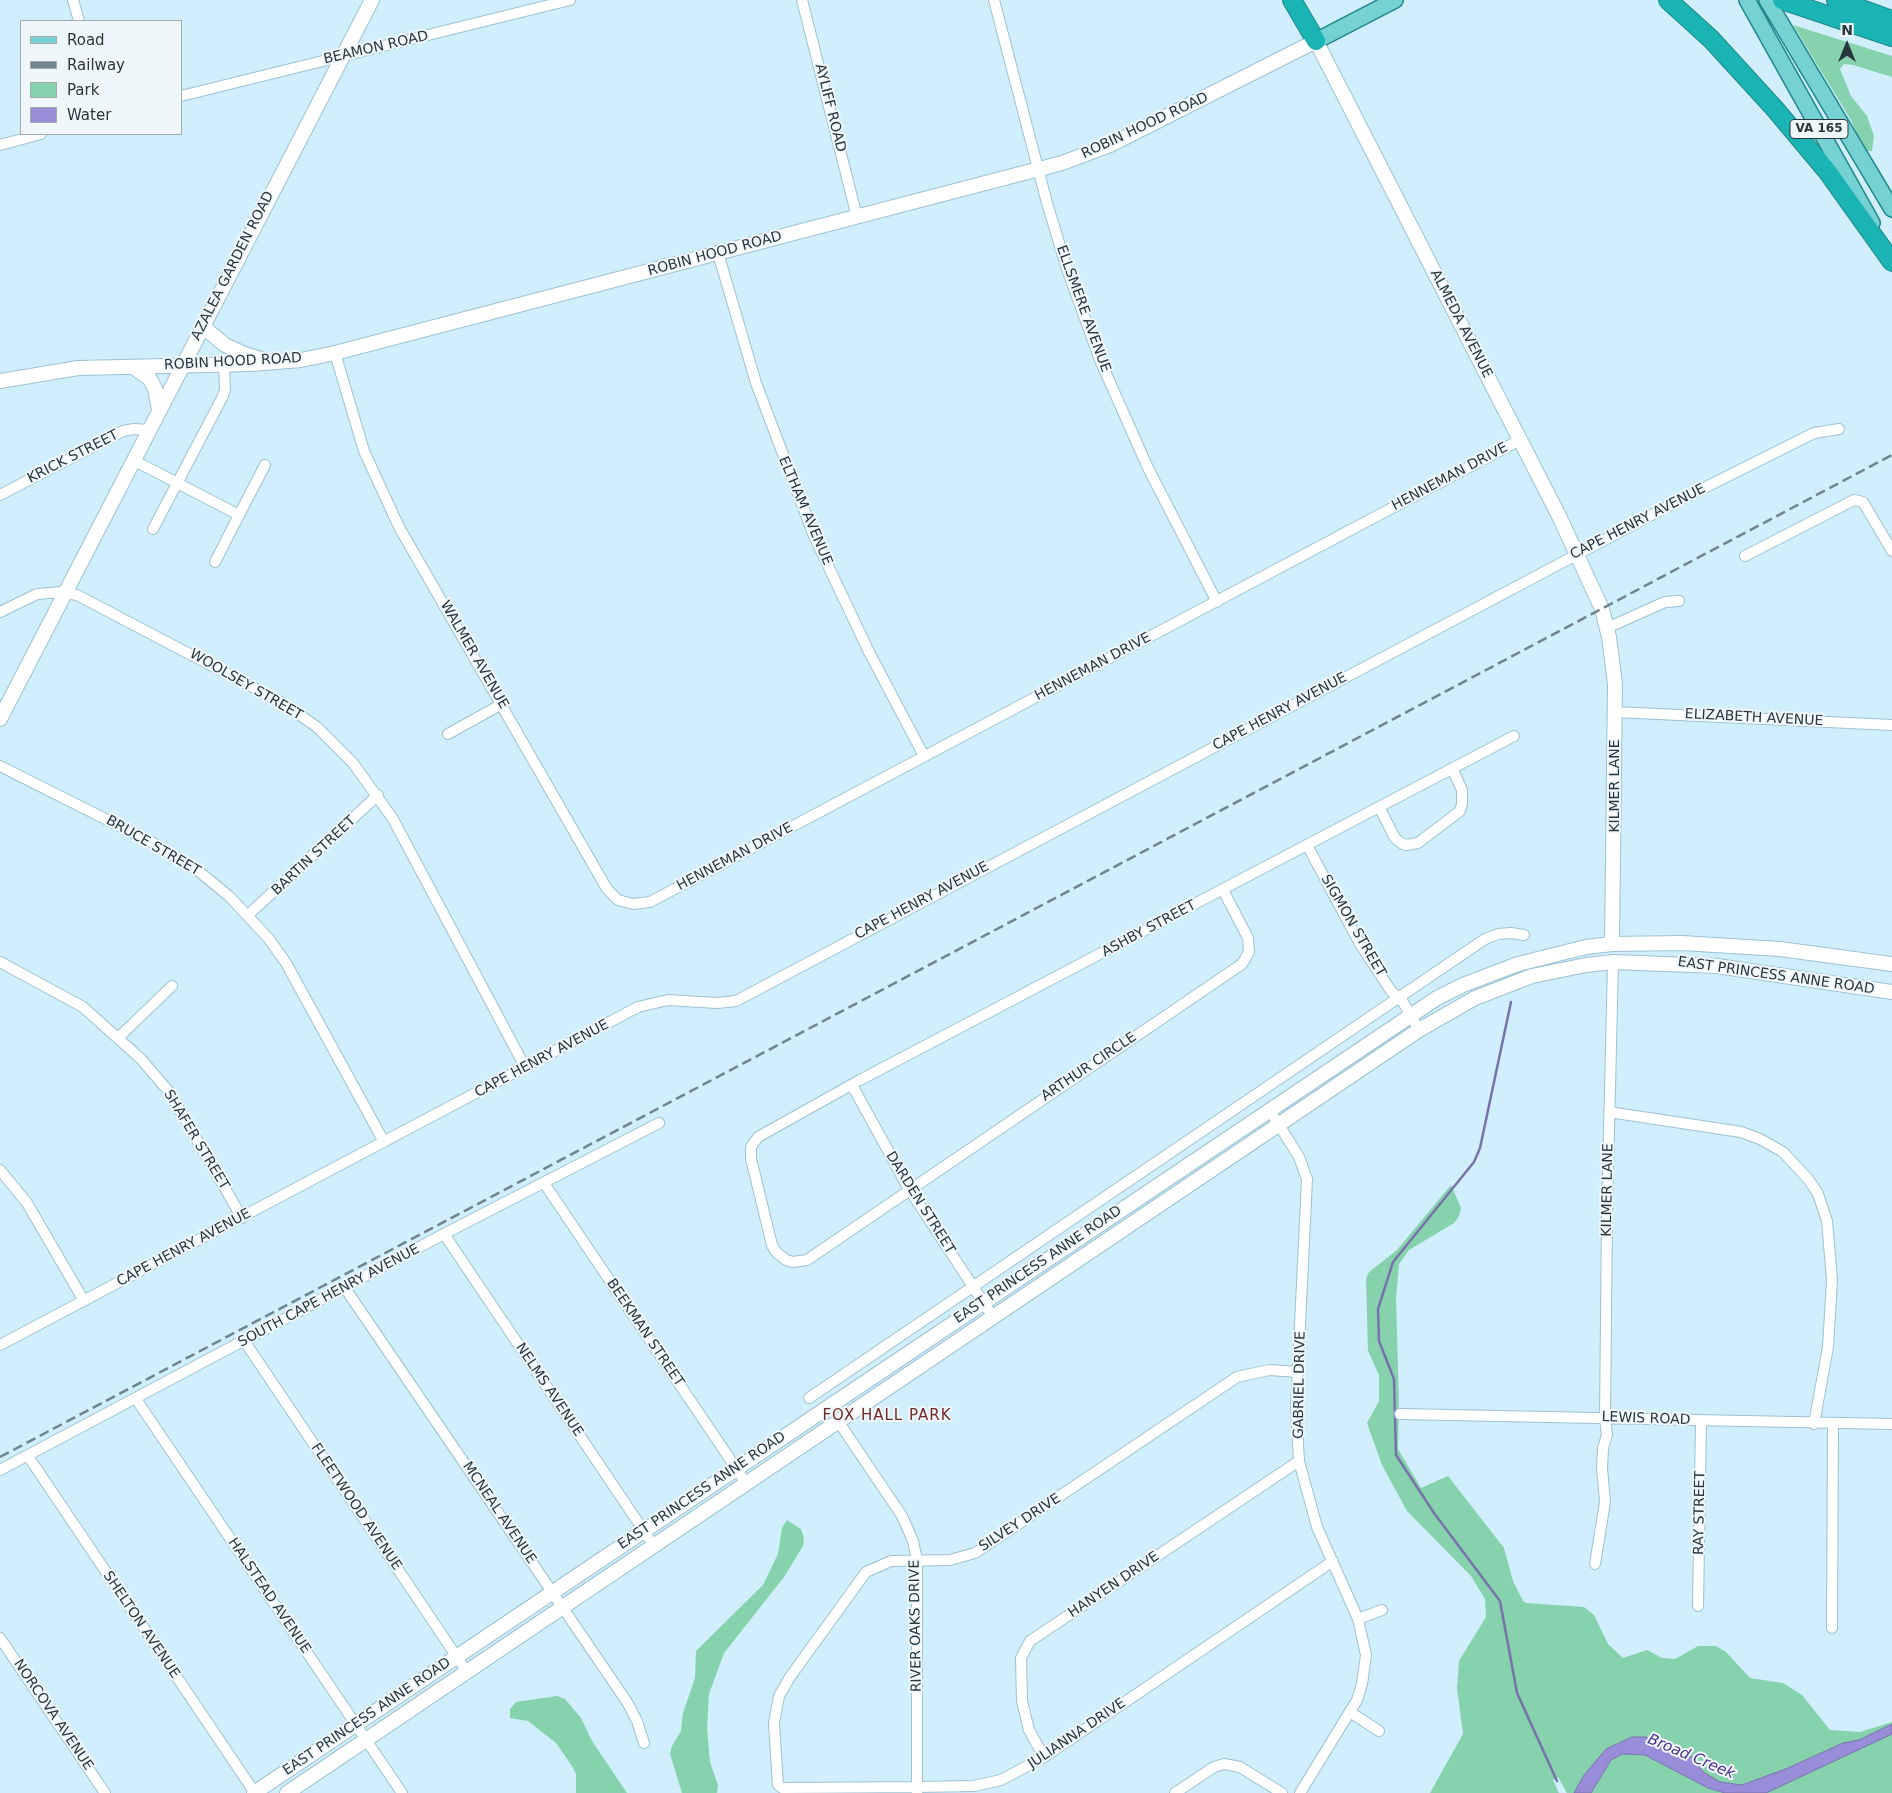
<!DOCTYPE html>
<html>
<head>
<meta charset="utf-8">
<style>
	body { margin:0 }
	#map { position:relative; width:1892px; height:1793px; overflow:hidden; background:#d0eefc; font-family:"DejaVu Sans",sans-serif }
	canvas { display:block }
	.legend { position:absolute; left:20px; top:20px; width:162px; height:115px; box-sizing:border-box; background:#f0f7fb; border:1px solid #a0aaaf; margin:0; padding:6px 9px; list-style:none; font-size:15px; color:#28373d }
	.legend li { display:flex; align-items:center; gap:10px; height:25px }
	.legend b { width:25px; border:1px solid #a0aaaf }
	.north { position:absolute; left:1822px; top:20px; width:50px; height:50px; -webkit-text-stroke:4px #f0f7fb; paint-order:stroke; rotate:0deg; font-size:14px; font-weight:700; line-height:20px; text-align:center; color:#28373d }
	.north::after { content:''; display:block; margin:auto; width:18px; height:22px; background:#28373d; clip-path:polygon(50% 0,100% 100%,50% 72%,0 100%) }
</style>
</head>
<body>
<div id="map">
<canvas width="1892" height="1793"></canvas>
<ul class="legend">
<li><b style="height:6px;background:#76d2d2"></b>Road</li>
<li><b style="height:6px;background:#6f848e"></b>Railway</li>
<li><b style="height:14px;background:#85d2ad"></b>Park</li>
<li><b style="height:14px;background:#998cd9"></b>Water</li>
</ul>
<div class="north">N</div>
</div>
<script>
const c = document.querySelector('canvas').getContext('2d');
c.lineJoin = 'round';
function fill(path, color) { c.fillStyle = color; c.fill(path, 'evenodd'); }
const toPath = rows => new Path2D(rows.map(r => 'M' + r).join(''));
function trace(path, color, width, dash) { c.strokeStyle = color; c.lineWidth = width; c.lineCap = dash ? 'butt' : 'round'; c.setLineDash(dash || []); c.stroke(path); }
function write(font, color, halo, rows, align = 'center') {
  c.font = font + ' "DejaVu Sans",sans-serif'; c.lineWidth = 4; c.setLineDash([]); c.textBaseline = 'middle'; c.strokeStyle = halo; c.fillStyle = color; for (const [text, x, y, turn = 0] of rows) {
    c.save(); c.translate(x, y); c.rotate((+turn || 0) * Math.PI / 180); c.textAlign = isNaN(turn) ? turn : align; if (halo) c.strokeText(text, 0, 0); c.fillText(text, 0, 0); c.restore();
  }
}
const green = toPath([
	[1793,25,1892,56,1892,77,1853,65,1844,64,1840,69,1851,96,1867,116,1874,136,1872,151,1867,151,1862,146,1851,120],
	[1451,1185,1461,1208,1459,1216,1454,1223,1409,1250,1399,1264,1396,1298,1399,1404,1398,1449,1421,1488,1448,1476,1504,1548,1513,1581,1523,1601,1526,1603,1584,1607,1594,1615,1608,1644,1623,1658,1647,1650,1662,1658,1675,1659,1698,1646,1716,1646,1726,1652,1750,1678,1783,1683,1802,1695,1830,1730,1860,1732,1892,1722,1892,1724,1859,1740,1843,1743,1788,1768,1742,1785,1720,1782,1702,1772,1693,1757,1680,1753,1673,1747,1645,1737,1632,1737,1606,1749,1584,1775,1574,1793,1567,1793,1558,1777,1553,1780,1559,1793,1430,1793,1463,1734,1457,1688,1459,1661,1486,1617,1485,1599,1471,1576,1407,1511,1382,1465,1367,1423,1379,1401,1379,1375,1368,1351,1366,1279,1369,1272,1397,1250],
	[787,1520,801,1529,804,1538,803,1546,784,1577,724,1653,709,1694,707,1728,710,1762,718,1785,717,1793,682,1793,670,1754,672,1746,681,1731,683,1713,695,1678,696,1651,763,1585,778,1554,782,1528],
	[557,1696,565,1699,581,1718,592,1741,627,1793,576,1793,576,1774,572,1766,556,1743,528,1721,510,1718,510,1709,516,1702],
	[1892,1734,1892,1793,1766,1793,1836,1759],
	[1619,1754,1645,1755,1708,1788,1725,1793,1591,1793,1611,1760]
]);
const water = toPath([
	[1892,1724,1892,1734,1766,1793,1725,1793,1708,1788,1645,1755,1622,1754,1611,1760,1591,1793,1574,1793,1584,1775,1606,1749,1632,1737,1645,1737,1673,1747,1680,1753,1693,1757,1703,1772,1720,1782,1742,1785,1788,1768,1843,1743,1859,1740,1892,1724]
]);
const stream = toPath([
	[1511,1002,1480,1148,1474,1162,1393,1262,1378,1309,1379,1341,1394,1379,1396,1455,1434,1513,1500,1601,1517,1693,1557,1781]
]);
const street = toPath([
	[73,0,79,21],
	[802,0,857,217],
	[994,0,1047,203,1067,269,1100,360,1148,468,1217,602],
	[181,96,570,0],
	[0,145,41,134],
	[718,253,756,383,814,536,869,652,924,756],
	[335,353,364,451,399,527,607,889,618,900,633,904,650,902,1520,440],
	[133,460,239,515,215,562],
	[0,495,123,431,134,429,149,430],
	[239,515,265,465],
	[153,529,222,398,225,390,224,365],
	[1745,556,1854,500,1863,502,1892,551],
	[0,612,37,594,61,592,77,595,281,702,317,727,353,763,393,819,525,1067],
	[1607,628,1665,602,1679,601],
	[1615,712,1892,725],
	[448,734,502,704],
	[0,766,153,843,196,869,230,897,269,939,286,963,384,1142],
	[1379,807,1395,838,1401,843,1406,845,1418,843,1460,811,1462,804,1462,790,1452,768],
	[1307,845,1360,944,1391,991,1403,1002,1419,1030],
	[1223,890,1248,938,1249,952,1242,964,807,1260,793,1262,786,1260,776,1252,772,1245,751,1159,751,1147,758,1137,860,1080,1514,736],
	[248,915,378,795],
	[0,962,83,1007,141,1059,170,1093,242,1218],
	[119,1037,172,986],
	[852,1085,909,1189,993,1317],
	[1269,1109,1299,1157,1307,1179,1296,1408,1299,1461,1317,1527,1358,1619,1366,1655,1362,1684,1357,1700,1300,1793],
	[1609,1112,1741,1132,1760,1139,1783,1152,1809,1180,1818,1194,1827,1221,1832,1280,1828,1347,1814,1424],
	[0,1170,27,1203,84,1301],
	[544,1183,746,1483],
	[444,1234,654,1546],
	[345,1288,627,1702,637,1721,644,1743],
	[245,1342,467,1672],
	[0,1345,638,1007,668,1000,717,1003,736,1001,1676,502,1814,433,1839,429],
	[1298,1372,1269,1370,1237,1377,975,1553,950,1560,891,1561,866,1572,790,1677,779,1696,774,1723,778,1785,782,1788,917,1787,974,1786,1001,1780,1044,1757,1333,1561],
	[809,1398,1485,939,1498,934,1511,933,1524,935],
	[136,1399,402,1793],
	[1400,1414,1892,1424],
	[838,1421,902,1516,913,1541,917,1560,917,1792],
	[28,1456,255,1793],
	[0,1470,444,1234,659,1123],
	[1595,1564,1605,1502,1602,1468,1603,1448,1607,1435,1605,1418,1607,1216,1613,962],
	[1698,1606,1701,1421],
	[1358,1619,1382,1610],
	[1832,1628,1833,1424],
	[0,1638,105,1793],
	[1350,1712,1379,1731],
	[1044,1757,1029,1730,1022,1701,1021,1658,1030,1641,1299,1461],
	[1175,1793,1214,1767,1224,1764,1240,1767,1282,1793]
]);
const secondary = toPath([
	[202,326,225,345,247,355,261,359],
	[133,367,150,379,155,389,159,410],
	[0,381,78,368,251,364,301,360,335,353,1062,163,1110,145,1316,41,1559,516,1602,609,1609,637,1615,684,1612,944],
	[0,719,372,0],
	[254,1793,1437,998,1463,985,1518,964,1586,947,1612,944,1682,943,1780,949,1892,964],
	[287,1793,1419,1030,1475,998,1532,976,1586,965,1613,962,1717,966,1892,992]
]);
const primary = toPath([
	[1747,0,1872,223],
	[1767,0,1892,209],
	[1316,41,1395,0]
]);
const highway = toPath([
	[1292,0,1316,41],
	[1668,0,1711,39,1775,109,1827,171,1892,262],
	[1782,0,1892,37],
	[1836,0,1892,20]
]);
const rail = toPath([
	[0,1457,1892,455]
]);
const shields = [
	[1819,129,58]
];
const shieldNames = [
	["VA 165",1819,129]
];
const streetNames = [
	["BEAMON ROAD",376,48,-13],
	["AYLIFF ROAD",830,108,76],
	["ROBIN HOOD ROAD",1145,126,-25],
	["ROBIN HOOD ROAD",715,254,-15],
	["AZALEA GARDEN ROAD",233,266,-63],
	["ELLSMERE AVENUE",1083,309,70],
	["ALMEDA AVENUE",1461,324,63],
	["ROBIN HOOD ROAD",233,362,-3],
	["KRICK STREET",73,457,-27],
	["HENNEMAN DRIVE",1450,477,-28],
	["ELTHAM AVENUE",805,511,67],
	["CAPE HENRY AVENUE",1638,522,-27],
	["WALMER AVENUE",474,655,60],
	["HENNEMAN DRIVE",1093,667,-28],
	["WOOLSEY STREET",246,685,30],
	["CAPE HENRY AVENUE",1280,712,-28],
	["ELIZABETH AVENUE",1754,718,3],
	["KILMER LANE",1615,786,-90],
	["BRUCE STREET",153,846,30],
	["BARTIN STREET",314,856,-43],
	["HENNEMAN DRIVE",735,857,-28],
	["CAPE HENRY AVENUE",922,901,-28],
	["SIGMON STREET",1353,926,60],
	["ASHBY STREET",1149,929,-28],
	["EAST PRINCESS ANNE ROAD",1776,976,8],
	["CAPE HENRY AVENUE",542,1059,-28],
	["ARTHUR CIRCLE",1089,1067,-34],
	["SHAFER STREET",196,1140,59],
	["KILMER LANE",1608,1190,-89],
	["DARDEN STREET",920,1203,58],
	["CAPE HENRY AVENUE",184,1248,-28],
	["EAST PRINCESS ANNE ROAD",1038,1265,-34],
	["SOUTH CAPE HENRY AVENUE",329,1296,-28],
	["BEEKMAN STREET",645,1333,56],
	["GABRIEL DRIVE",1300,1385,-89],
	["NELMS AVENUE",549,1390,56],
	["LEWIS ROAD",1646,1419,2],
	["EAST PRINCESS ANNE ROAD",702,1491,-34],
	["FLEETWOOD AVENUE",356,1507,56],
	["MCNEAL AVENUE",499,1513,56],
	["RAY STREET",1700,1513,-89],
	["SILVEY DRIVE",1020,1523,-33],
	["HANYEN DRIVE",1114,1585,-34],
	["HALSTEAD AVENUE",269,1596,56],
	["SHELTON AVENUE",141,1625,56],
	["RIVER OAKS DRIVE",916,1626,-91],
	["NORCOVA AVENUE",53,1715,56],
	["EAST PRINCESS ANNE ROAD",367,1717,-34],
	["JULIANNA DRIVE",1077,1734,-34]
];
const neighbourhoodNames = [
	["FOX HALL PARK",887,1416]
];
const waterNames = [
	["Broad Creek",1691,1757,23]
];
fill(green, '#85d2ad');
fill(water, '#998cd9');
trace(water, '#7772aa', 1);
trace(stream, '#7772aa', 2.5);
trace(street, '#9dc2d3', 12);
trace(secondary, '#9dc2d3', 16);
trace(primary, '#20888a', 18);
trace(highway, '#20888a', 20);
trace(street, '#fff', 10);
trace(secondary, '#fff', 14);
trace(primary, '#76d2d2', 15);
trace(highway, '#1bb4b4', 18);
trace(rail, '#6f848e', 2.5, [10, 5]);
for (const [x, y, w] of shields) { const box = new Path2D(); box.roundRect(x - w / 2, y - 9.5, w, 19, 4); c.fillStyle = '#f0f7fb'; c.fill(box); trace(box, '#28373d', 1); }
write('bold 12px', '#28373d', null, shieldNames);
write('14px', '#28373d', '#f0f7fb', streetNames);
c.letterSpacing = '1px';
write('15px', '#702a25', '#f0f7fb', neighbourhoodNames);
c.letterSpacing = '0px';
write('italic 15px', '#49318b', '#f0f7fb', waterNames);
</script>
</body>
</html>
